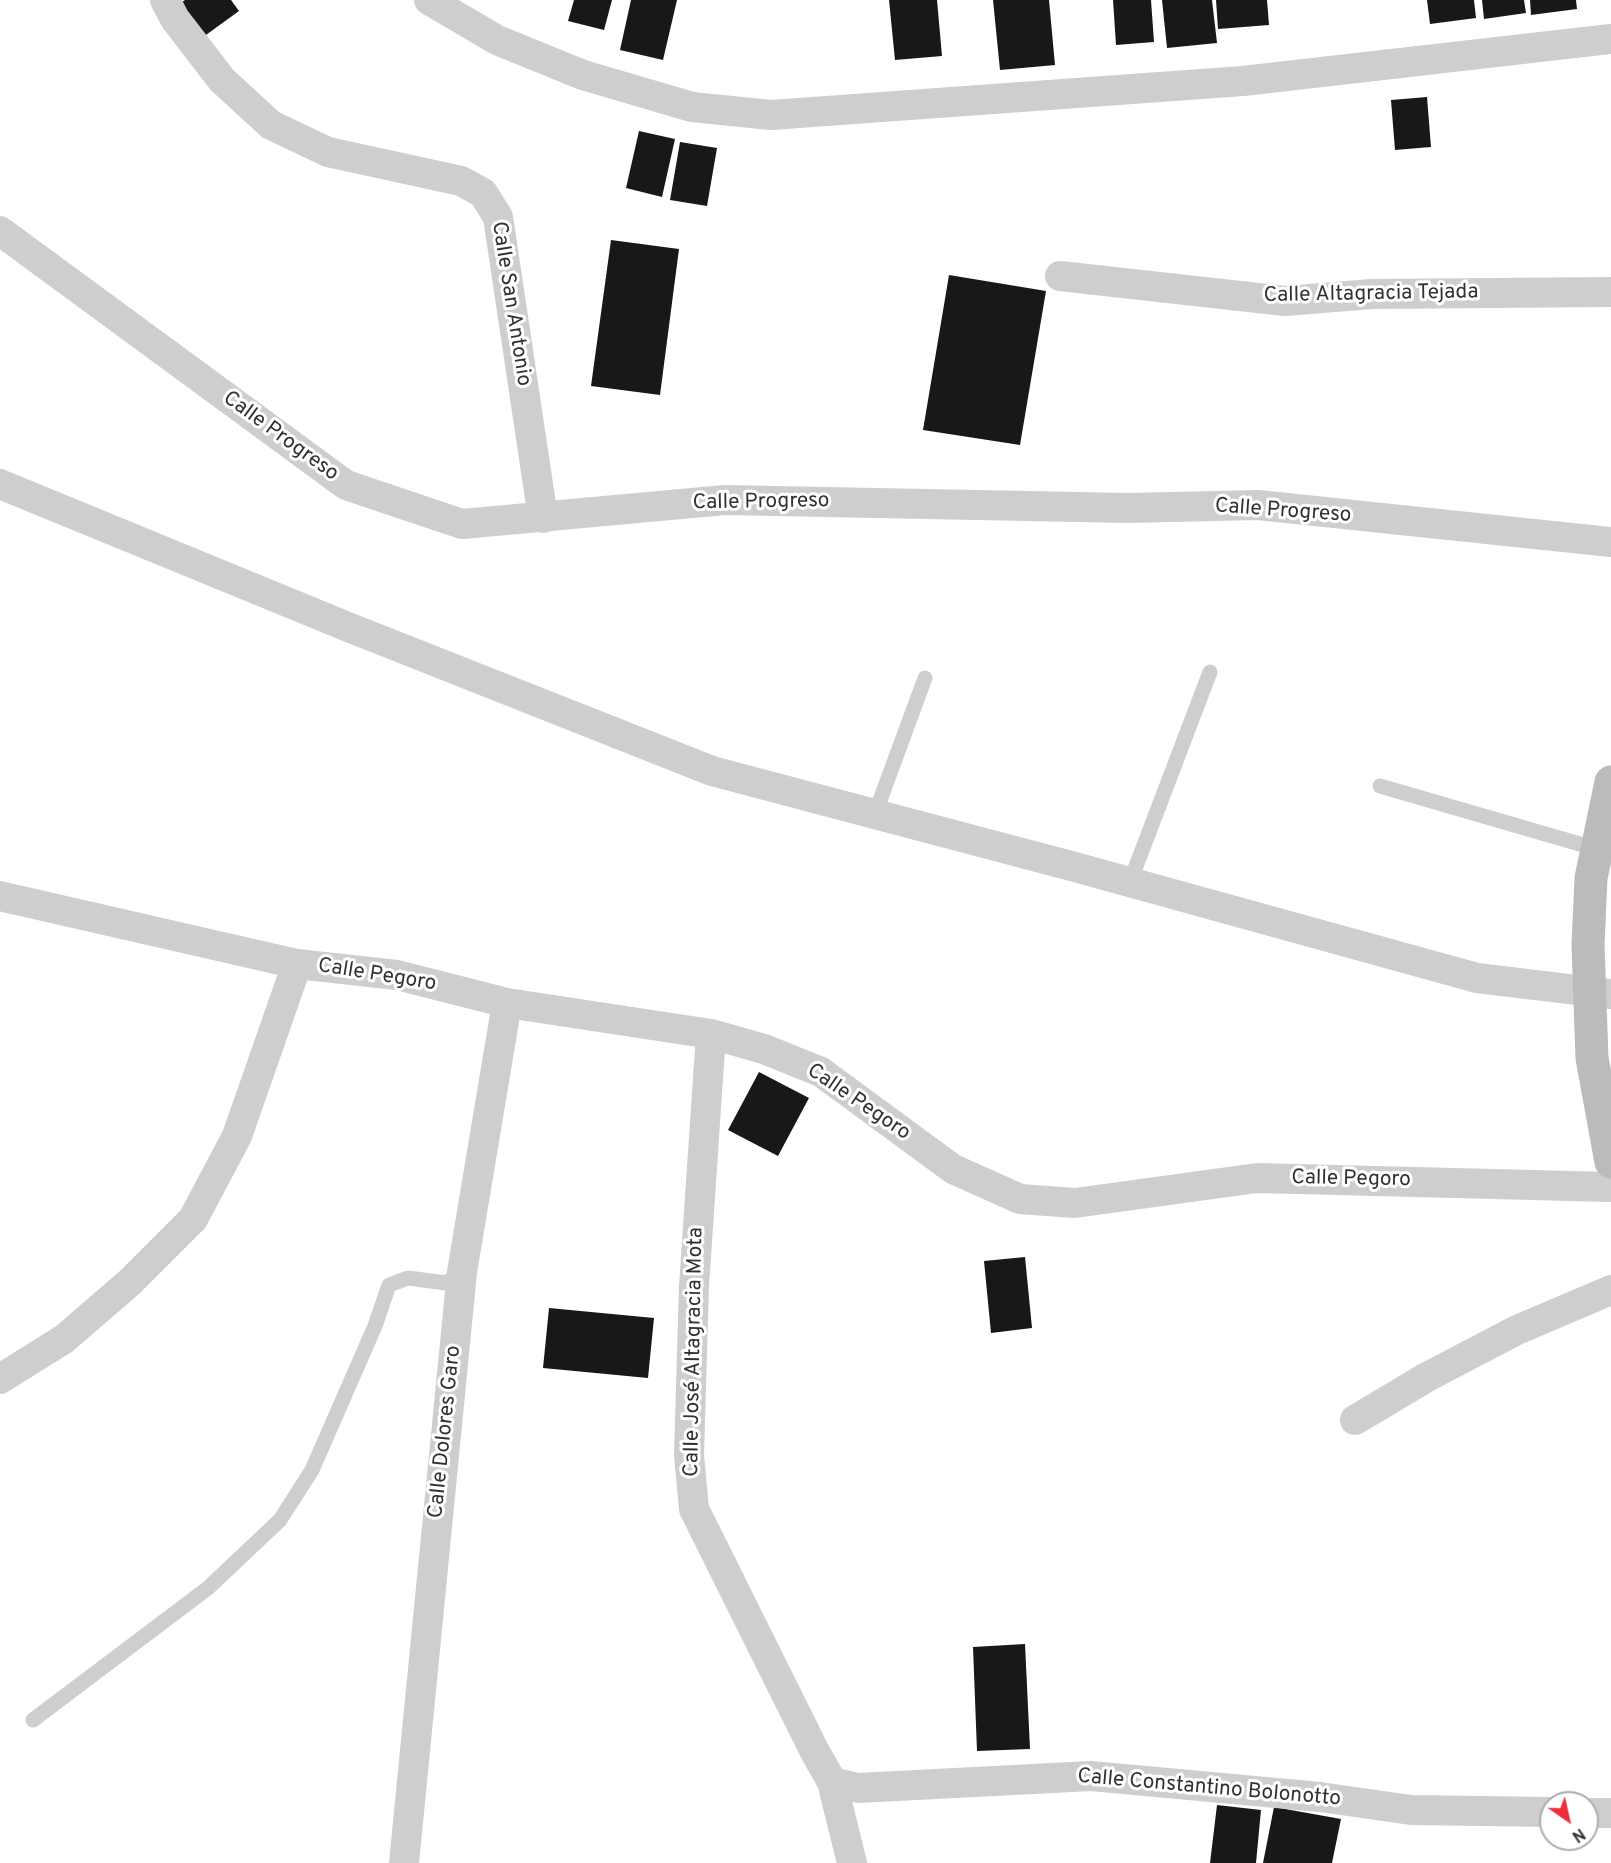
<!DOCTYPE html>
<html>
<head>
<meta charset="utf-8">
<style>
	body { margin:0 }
	#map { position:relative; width:1611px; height:1863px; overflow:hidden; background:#fff; font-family:Overpass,sans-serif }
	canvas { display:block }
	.north { position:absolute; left:1539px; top:1791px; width:60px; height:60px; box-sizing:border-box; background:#fff; border:2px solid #adadad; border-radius:50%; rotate:146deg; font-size:16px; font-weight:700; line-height:24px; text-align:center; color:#313131 }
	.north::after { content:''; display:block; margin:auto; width:21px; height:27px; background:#ec2f3e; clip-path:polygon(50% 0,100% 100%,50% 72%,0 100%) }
</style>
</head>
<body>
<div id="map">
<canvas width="1611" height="1863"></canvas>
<div class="north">N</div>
</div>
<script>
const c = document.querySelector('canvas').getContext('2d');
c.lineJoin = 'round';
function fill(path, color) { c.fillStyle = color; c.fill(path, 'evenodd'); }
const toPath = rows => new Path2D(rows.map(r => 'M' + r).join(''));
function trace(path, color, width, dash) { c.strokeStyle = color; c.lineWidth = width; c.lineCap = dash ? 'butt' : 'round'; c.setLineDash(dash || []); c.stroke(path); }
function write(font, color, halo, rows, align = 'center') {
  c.font = font + ' Overpass,sans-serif'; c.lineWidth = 6; c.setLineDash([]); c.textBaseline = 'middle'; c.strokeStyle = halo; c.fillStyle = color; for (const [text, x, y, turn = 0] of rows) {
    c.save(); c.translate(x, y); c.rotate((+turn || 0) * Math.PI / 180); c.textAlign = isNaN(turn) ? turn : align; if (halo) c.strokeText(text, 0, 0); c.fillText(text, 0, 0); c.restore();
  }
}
const building = toPath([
	[185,0,231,0,239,11,199,40,176,6],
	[574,0,612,0,604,30,568,21],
	[631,0,677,0,663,60,620,50],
	[889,0,937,0,942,56,895,60],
	[993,0,1049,0,1055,65,1000,70],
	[1113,0,1151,0,1154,42,1116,45],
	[1162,0,1212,0,1217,43,1167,48],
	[1216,0,1267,0,1269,25,1218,29],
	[1427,0,1474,0,1476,18,1430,24],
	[1482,0,1524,0,1526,13,1484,19],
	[1530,0,1576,0,1577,9,1531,15],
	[1427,97,1431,147,1395,150,1391,100],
	[639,131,675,139,662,197,626,188],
	[680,142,717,148,707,206,670,200],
	[611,240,679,249,660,395,591,386],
	[949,275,1046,291,1020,445,923,430],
	[759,1072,809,1098,778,1156,728,1130],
	[1025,1257,1032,1328,991,1333,984,1261],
	[549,1308,654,1318,648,1378,543,1368],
	[1025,1644,1030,1749,977,1751,973,1647],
	[1217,1805,1261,1810,1256,1863,1210,1863],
	[1274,1807,1341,1819,1332,1863,1263,1863]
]);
const service = toPath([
	[1380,786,1597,849],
	[875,814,925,678],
	[1130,882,1210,672],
	[33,1720,208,1588,280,1520,312,1470,375,1326,389,1285,408,1278,446,1283,462,1272]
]);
const minor = toPath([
	[165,0,175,19,222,80,271,125,328,152,461,181,483,193,498,217,543,518],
	[429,0,497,40,583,75,692,107,771,115,1243,81,1611,39],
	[0,231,346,485,462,524,725,500,1128,508,1258,505,1611,542],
	[1060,276,1285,301,1372,294,1611,292],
	[0,484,348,627,712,771,1075,867,1477,978,1611,994],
	[0,896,297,964,397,975,507,1003,711,1034,764,1049,821,1072,953,1169,1020,1199,1075,1203,1257,1178,1611,1187],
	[711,1034,694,1286,689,1455,694,1509,815,1752,832,1782,852,1863],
	[0,1379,64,1339,130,1282,193,1219,237,1136,297,964],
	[1355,1420,1427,1377,1517,1330,1611,1290],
	[832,1782,858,1788,1091,1776,1320,1797,1411,1810,1551,1812],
	[1587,1813,1611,1813],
	[404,1863,462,1272,507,1003]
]);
const secondary = toPath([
	[1611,782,1591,878,1588,945,1592,1058,1611,1162]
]);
const streetNames = [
	["Calle Altagracia Tejada",1371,295,-1],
	["Calle San Antonio",510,304,81],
	["Calle Progreso",280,437,36],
	["Calle Progreso",761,503,-1],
	["Calle Progreso",1283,512,4],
	["Calle Pegoro",377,976,9],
	["Calle Pegoro",858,1103,34],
	["Calle Pegoro",1351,1180,1],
	["Calle José Altagracia Mota",695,1352,-89],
	["Calle Dolores Garo",446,1432,-84],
	["Calle Constantino Bolonotto",1209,1789,5]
];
fill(building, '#181818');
trace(service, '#cecece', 15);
trace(minor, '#cecece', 30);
trace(secondary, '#bbb', 33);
write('21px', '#313131', '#fff', streetNames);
</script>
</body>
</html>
